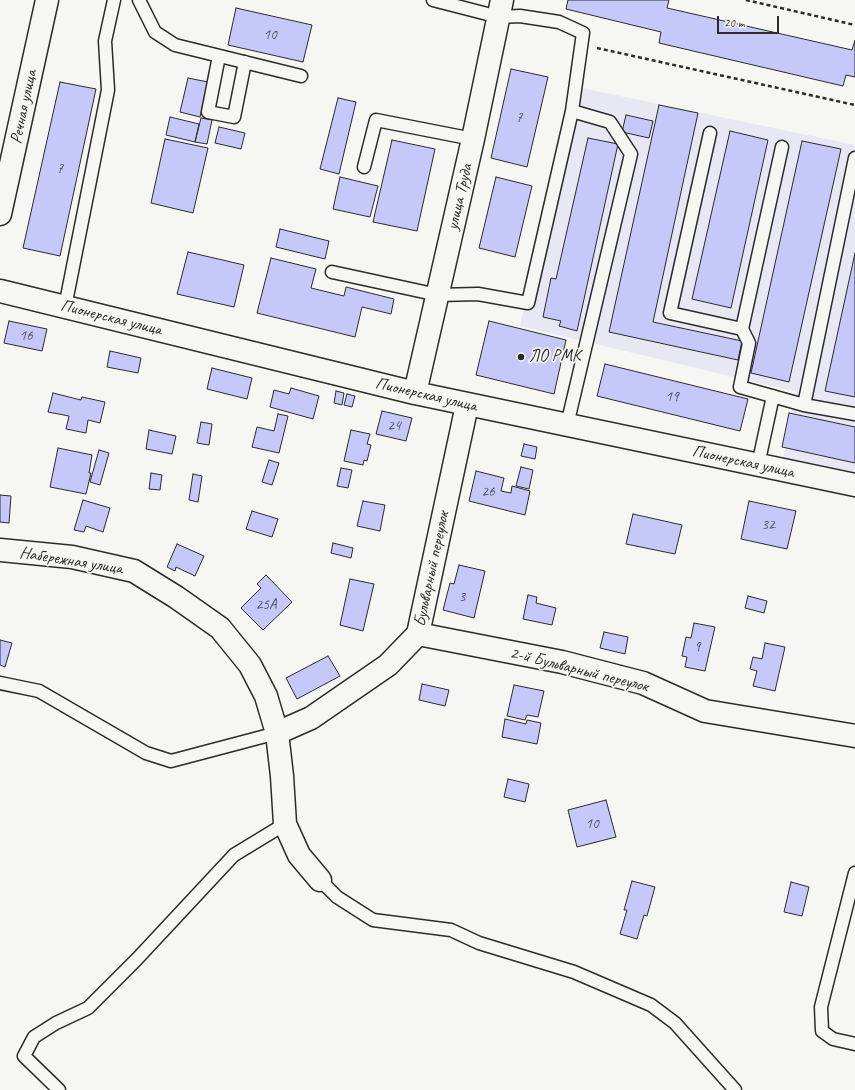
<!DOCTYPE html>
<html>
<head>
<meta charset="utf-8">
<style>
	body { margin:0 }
	#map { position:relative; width:855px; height:1090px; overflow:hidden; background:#f6f6f2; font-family:Caveat,sans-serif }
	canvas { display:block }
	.scale { position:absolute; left:717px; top:16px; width:62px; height:18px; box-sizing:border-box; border:2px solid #2b2b2b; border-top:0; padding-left:5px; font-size:12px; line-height:14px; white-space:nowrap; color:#2b2b2b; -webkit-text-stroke:3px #f6f6f2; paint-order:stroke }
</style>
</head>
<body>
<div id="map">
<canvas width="855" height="1090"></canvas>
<div class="scale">20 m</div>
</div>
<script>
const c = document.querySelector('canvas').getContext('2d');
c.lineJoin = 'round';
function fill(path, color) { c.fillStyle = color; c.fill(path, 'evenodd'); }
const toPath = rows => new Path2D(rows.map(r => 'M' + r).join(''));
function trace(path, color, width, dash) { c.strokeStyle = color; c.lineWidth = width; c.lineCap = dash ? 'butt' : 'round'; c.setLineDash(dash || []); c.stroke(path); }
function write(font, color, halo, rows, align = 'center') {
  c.font = font + ' Caveat,sans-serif'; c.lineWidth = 3.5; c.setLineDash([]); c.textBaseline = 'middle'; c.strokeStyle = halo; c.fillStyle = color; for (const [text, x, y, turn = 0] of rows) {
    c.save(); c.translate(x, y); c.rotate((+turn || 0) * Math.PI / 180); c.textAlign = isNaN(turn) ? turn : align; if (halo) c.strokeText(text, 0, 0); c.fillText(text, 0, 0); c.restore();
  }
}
const built = toPath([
	[577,87,855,145,855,472,783,458,797,392,520,326]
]);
const building = toPath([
	[568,0,669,0,667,8,852,50,855,40,855,77,846,75,843,86,659,43,661,32,566,9,568,0],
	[236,8,312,25,303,62,228,45,236,8],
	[511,69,548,77,527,167,491,158,511,69],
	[188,78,208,82,200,117,180,112,188,78],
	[60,82,96,89,60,256,23,248,60,82],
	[338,98,356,102,339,174,320,169,338,98],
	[659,105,698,113,653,322,742,341,738,360,609,332,659,105],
	[626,115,653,121,649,138,622,132,626,115],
	[170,117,199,124,195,142,166,135,170,117],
	[201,118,212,120,207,144,195,142,201,118],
	[219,127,245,133,241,149,215,143,219,127],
	[730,131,768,140,731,308,692,299,730,131],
	[588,138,618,144,577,331,559,326,561,321,543,317,551,278,556,279,588,138],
	[165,139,208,148,193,213,151,203,165,139],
	[392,140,435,149,417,231,373,222,392,140],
	[802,141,841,149,789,382,751,373,802,141],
	[340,177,378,186,370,217,333,209,340,177],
	[496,177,532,186,515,257,479,248,496,177],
	[280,229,329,241,325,259,276,247,280,229],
	[188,252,244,265,234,307,177,294,188,252],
	[855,253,855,397,825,391,855,253],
	[271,258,316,269,311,288,344,296,346,287,394,299,391,314,362,307,355,337,257,313,271,258],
	[9,321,47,329,42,351,4,343,9,321],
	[489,321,566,340,554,394,476,375,489,321],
	[110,351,141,358,138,373,107,367,110,351],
	[605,364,748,399,740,431,597,396,605,364],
	[212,368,252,378,247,399,207,389,212,368],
	[291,388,319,396,313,419,270,407,274,390,289,394,291,388],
	[336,391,344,393,342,405,334,403,336,391],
	[53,393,81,400,82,397,105,402,100,423,88,420,86,433,66,429,69,416,48,412,53,393],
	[347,394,355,396,352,407,344,405,347,394],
	[382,411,412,418,406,441,376,434,382,411],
	[789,413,855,427,855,463,782,447,789,413],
	[278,414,288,416,279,453,252,447,257,427,274,431,278,414],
	[201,422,212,424,209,445,197,443,201,422],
	[149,430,176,436,172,454,146,449,149,430],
	[351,430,370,434,367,444,371,445,367,461,364,460,363,465,344,461,351,430],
	[524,444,537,447,535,459,521,456,524,444],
	[58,448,92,455,89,473,91,473,86,494,50,487,58,448],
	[99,450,109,453,100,485,90,482,99,450],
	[269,460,279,463,272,485,262,482,269,460],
	[521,467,533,470,529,489,516,486,521,467],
	[341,468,352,470,348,488,337,486,341,468],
	[476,471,504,478,501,491,511,493,512,486,530,491,525,515,469,501,476,471],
	[151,473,162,475,160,490,149,489,151,473],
	[193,474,202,476,198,502,189,500,193,474],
	[0,495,11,496,9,523,0,522,0,495],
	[83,500,110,508,103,532,86,526,84,532,74,530,83,500],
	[363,501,385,505,380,531,357,526,363,501],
	[749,501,796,511,787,549,741,539,749,501],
	[252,511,278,519,272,537,246,529,252,511],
	[633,514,682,525,675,554,626,544,633,514],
	[333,543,353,548,351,558,331,553,333,543],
	[177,544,204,556,195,576,176,567,175,571,167,567,177,544],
	[459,565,485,571,474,618,443,610,450,583,454,584,459,565],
	[266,575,292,602,263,630,241,608,261,588,257,584,266,575],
	[350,579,374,584,363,631,340,625,350,579],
	[528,595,537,597,536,603,556,608,552,625,523,619,528,595],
	[748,596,767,601,764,613,745,608,748,596],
	[694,623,715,627,705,671,685,667,687,657,682,656,686,637,691,638,694,623],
	[604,632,628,637,625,654,600,648,604,632],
	[0,640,12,643,5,667,0,665,0,640],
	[765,643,785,647,775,691,753,686,757,671,750,669,753,657,762,659,765,643],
	[328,656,340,676,297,699,286,678,328,656],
	[422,684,449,690,445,706,419,700,422,684],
	[514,685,544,691,538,717,527,715,525,720,507,716,514,685],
	[505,719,526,724,527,720,541,723,537,744,502,737,505,719],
	[508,779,529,784,525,802,504,797,508,779],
	[606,800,616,837,577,847,568,810,606,800],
	[632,881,655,887,647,916,644,915,637,939,620,934,627,910,624,910,632,881],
	[791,882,809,887,802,916,784,912,791,882]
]);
const path = toPath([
	[746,0,855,25],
	[597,48,855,105]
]);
const lane = toPath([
	[139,0,155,32,175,45,301,76],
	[219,56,208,112,234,117,245,62],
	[710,133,670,313,742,329,782,147],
	[364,167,376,120,473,139],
	[332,272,438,295,478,294,528,303,572,111,583,33,559,22,520,16,499,17,433,0],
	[65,307,108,90,105,41,114,0],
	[742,329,749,343,740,387,804,405,855,414],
	[804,405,855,158],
	[567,425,631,154,610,122,572,111],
	[758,465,773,396],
	[0,683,39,691,146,753,171,761,277,733],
	[855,873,821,1007,822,1031,833,1039,855,1044],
	[320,880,337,897,373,920,451,930,479,943,574,972,651,1005,675,1023,735,1090],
	[59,1090,24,1056,34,1037,56,1023,88,1008,137,959,234,855,285,824]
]);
const street = toPath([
	[0,214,47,0],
	[0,291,415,393,855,485],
	[415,393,473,139,502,0],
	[0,550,72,557,134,571,176,597,220,628,250,665,266,696,277,733,282,776,285,824,299,855,320,880],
	[418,634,562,662,643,683,705,711,855,736],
	[277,733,311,718,388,665,418,634,467,405]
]);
const markers = [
	[521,357,4,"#2b2b2b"]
];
const numberNames = [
	["10",270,35],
	["7",519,118],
	["7",60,169],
	["16",26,336],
	["19",672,397],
	["24",394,426],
	["26",488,492],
	["32",768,525],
	["3",462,597],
	["25А",266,605],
	["9",697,647],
	["10",592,824]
];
const streetNames = [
	["Речная улица",24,107,-78],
	["улица Труда",460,197,-77],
	["Пионерская улица",111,318,14],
	["Пионерская улица",426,395,13],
	["Пионерская улица",743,462,12],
	["Набережная улица",71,561,9],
	["Бульварный переулок",432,569,-78],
	["2-й Бульварный переулок",579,670,14]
];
const poiNames = [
	["ЛО РМК",529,357]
];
fill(built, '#e8e8f4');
fill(building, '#c6c8fa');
trace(building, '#2b2b2b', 1);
trace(lane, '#2b2b2b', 15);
trace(street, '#2b2b2b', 25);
trace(path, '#2b2b2b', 2.5, [4, 3]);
trace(lane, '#f6f6f2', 12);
trace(street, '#f6f6f2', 22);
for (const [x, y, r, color] of markers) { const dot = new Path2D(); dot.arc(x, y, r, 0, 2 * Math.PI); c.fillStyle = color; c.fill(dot); trace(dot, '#f6f6f2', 1.5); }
write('15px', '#52525f', null, numberNames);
write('17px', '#2b2b2b', '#f6f6f2', streetNames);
write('17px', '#2b2b2b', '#f6f6f2', poiNames, 'left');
</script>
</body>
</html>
